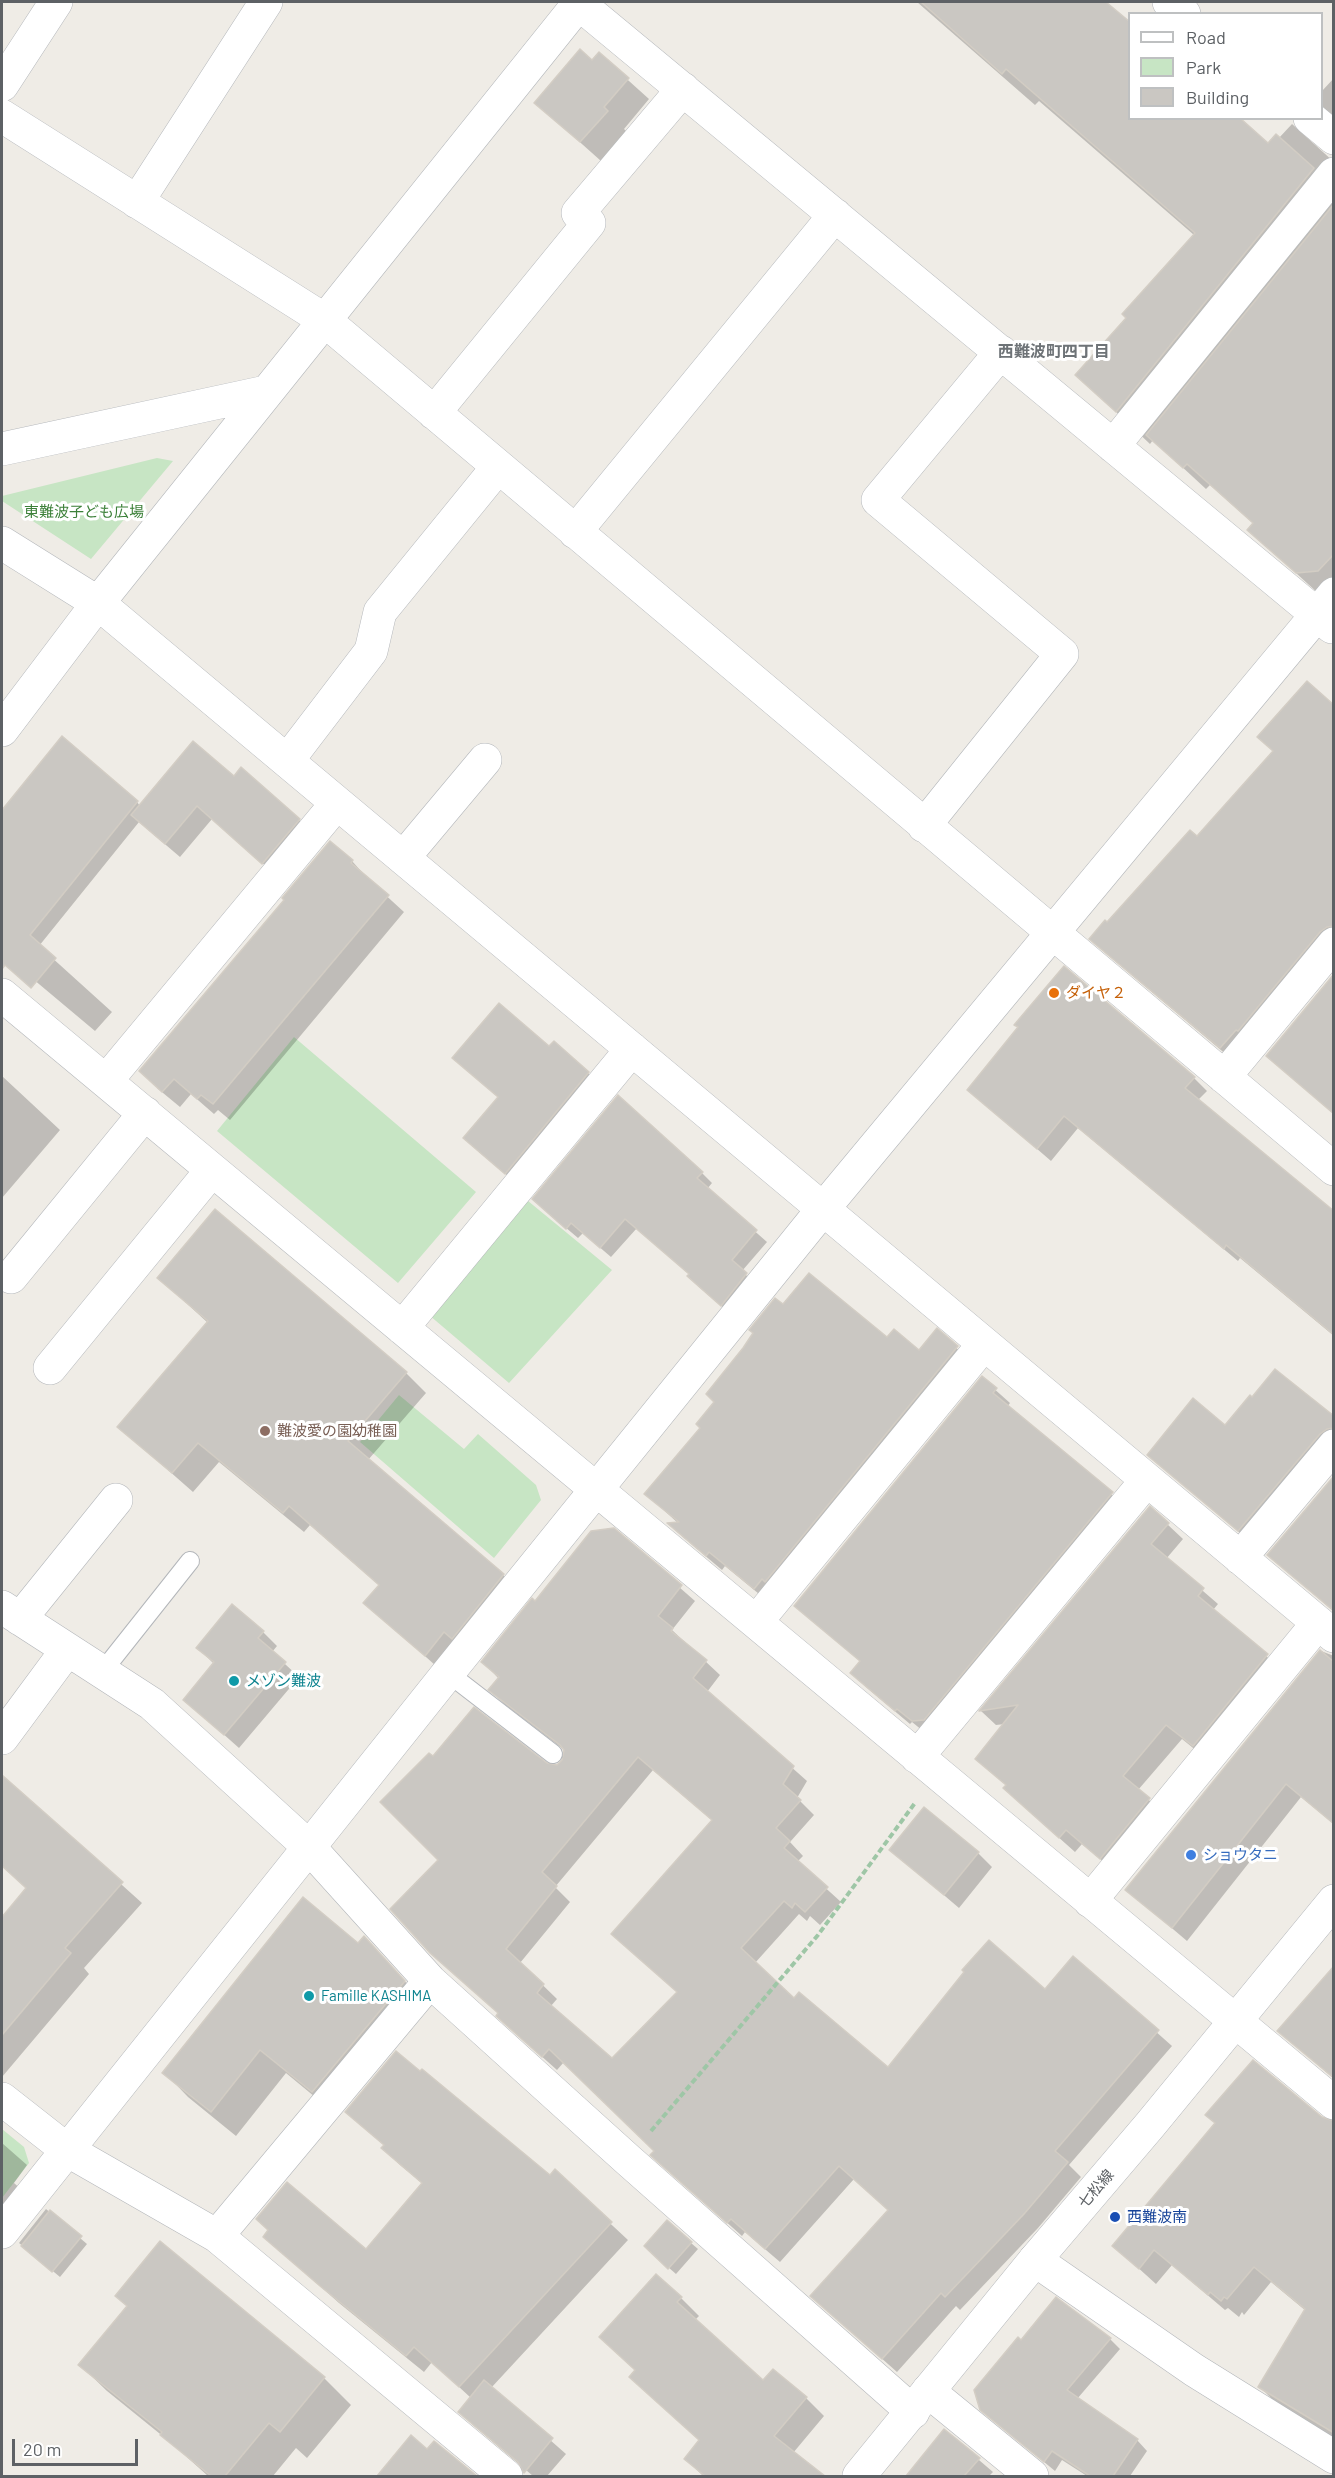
<!DOCTYPE html>
<html>
<head>
<meta charset="utf-8">
<style>
	body { margin:0 }
	#map { position:relative; width:1335px; height:2478px; overflow:hidden; background:#efece6; font-family:Barlow,sans-serif }
	canvas { display:block }
	.frame { position:absolute; inset:0; border:3px solid #5d6165; pointer-events:none }
	.legend { position:absolute; left:1128px; top:12px; width:195px; height:108px; box-sizing:border-box; background:#fff; border:2px solid #bec0c1; margin:0; padding:8px 10px; list-style:none; font-size:18px; color:#5d6165 }
	.legend li { display:flex; align-items:center; gap:12px; height:30px }
	.legend b { width:30px; border:2px solid #bec0c1 }
	.scale { position:absolute; left:12px; top:2439px; width:126px; height:27px; box-sizing:border-box; border:3px solid #5d6165; border-top:0; padding-left:8px; font-size:18px; line-height:21px; white-space:nowrap; color:#5d6165; -webkit-text-stroke:4px #fff; paint-order:stroke }
</style>
</head>
<body>
<div id="map">
<canvas width="1335" height="2478"></canvas>
<div class="frame"></div>
<ul class="legend">
<li><b style="height:8px;background:#fff"></b>Road</li>
<li><b style="height:16px;background:#c7e5c4"></b>Park</li>
<li><b style="height:16px;background:#cac7c2"></b>Building</li>
</ul>
<div class="scale">20 m</div>
</div>
<script>
const c = document.querySelector('canvas').getContext('2d');
c.lineJoin = 'round';
function fill(path, color) { c.fillStyle = color; c.fill(path, 'evenodd'); }
const toPath = rows => new Path2D(rows.map(r => 'M' + r).join(''));
function trace(path, color, width, dash) { c.strokeStyle = color; c.lineWidth = width; c.lineCap = dash ? 'butt' : 'round'; c.setLineDash(dash || []); c.stroke(path); }
function write(font, color, halo, rows, align = 'center') {
  c.font = font + ' Barlow,"Noto Sans JP",sans-serif'; c.lineWidth = 6; c.setLineDash([]); c.textBaseline = 'middle'; c.strokeStyle = halo; c.fillStyle = color; for (const [text, x, y, turn = 0] of rows) {
    c.save(); c.translate(x, y); c.rotate((+turn || 0) * Math.PI / 180); c.textAlign = isNaN(turn) ? turn : align; if (halo) c.strokeText(text, 0, 0); c.fillText(text, 0, 0); c.restore();
  }
}
const green = toPath([
	[157,458,173,461,91,559,2,501,2,496],
	[294,1037,476,1192,398,1283,217,1131],
	[522,1196,612,1270,509,1383,429,1315],
	[399,1395,464,1449,478,1434,536,1485,541,1500,494,1558,360,1442],
	[2,2129,24,2147,29,2163,2,2198]
]);
const shadow = toPath([
	[917,2,1104,2,1130,24,1130,118,1268,145,1278,139,1292,124,1334,162,1334,593,1320,595,1249,530,1254,524,1210,485,1206,489,1153,440,1150,444,1077,375,1128,318,1194,235,1039,101,1035,105],
	[599,54,649,99,624,129,627,132,601,161,536,103,593,63],
	[1334,78,1334,119,1322,107,1322,91],
	[1334,708,1334,945,1234,1061,1104,952,1107,924],
	[234,778,299,820,313,834,277,876,212,819,180,857,139,822,39,946,112,1012,95,1031,2,953,2,811,30,780,137,802,140,806],
	[352,861,368,879,404,912,230,1120,218,1110,214,1114,191,1094,180,1107,157,1088],
	[550,1048,588,1073,602,1087,520,1186,479,1152,499,1098,454,1058],
	[2,1076,60,1130,2,1198],
	[1194,1078,1207,1091,1198,1100,1334,1212,1334,1336,1240,1258,1238,1261,1078,1128,1051,1161,969,1090],
	[702,1173,712,1183,707,1189,767,1242,742,1271,756,1285,732,1315,699,1287,689,1276,690,1275,637,1228,611,1257,583,1233,578,1238,545,1210],
	[159,1278,406,1373,426,1393,368,1460,503,1575,523,1595,446,1675,366,1603,380,1586,310,1525,304,1532,219,1462,193,1492,119,1427,208,1323],
	[783,1306,919,1352,937,1331,972,1362,770,1603,725,1566,722,1570,684,1538,670,1525,679,1524,646,1494,701,1428,716,1402],
	[982,1378,1010,1403,1007,1407,1126,1507,928,1735,912,1722,910,1724,866,1687,852,1673,861,1662,796,1606],
	[1334,1418,1334,1450,1254,1545,1149,1455,1225,1427],
	[1334,1478,1334,1612,1269,1555],
	[1150,1508,1183,1539,1166,1559,1218,1604,1213,1610,1282,1670,1208,1760,1182,1739,1138,1790,1164,1814,1116,1872,1082,1844,1075,1852,1020,1803,1007,1786,977,1758,1005,1724,996,1725,981,1711],
	[614,1530,695,1601,672,1630,720,1675,707,1692,807,1781,797,1798,814,1815,790,1842,803,1856,797,1862,841,1902,820,1925,810,1916,807,1921,799,1914,755,1963,794,2000,888,2069,1045,1991,1073,1958,1172,2046,1069,2165,1081,2177,1038,2228,960,2310,956,2306,897,2372,827,2310,890,2211,854,2179,780,2262,745,2232,742,2236,667,2169,656,2151,564,2062,557,2070,512,2030,500,2014,440,1860,433,1759,545,1764,552,1767,563,1762,566,1755,563,1749,504,1704,490,1690,499,1679,483,1662,535,1603],
	[653,1770,713,1821,678,1993,612,2060,550,2007,557,1999,520,1963,570,1902,555,1887],
	[263,1632,277,1646,272,1652,299,1677,239,1748,185,1700,214,1664,198,1648],
	[1321,1651,1334,1656,1334,1824,1301,1797,1187,1941,1127,1890],
	[3,1778,142,1903,84,1968,89,1974,2,2077,2,1919,27,1889,2,1866],
	[891,1850,978,1853,992,1867,959,1908],
	[364,1938,429,2007,338,2116,286,2073,236,2136,188,2097,164,2072,358,1945],
	[1334,1967,1334,2079,1279,2031],
	[347,2112,550,2177,555,2172,628,2240,491,2388,566,2454,547,2476,533,2476,474,2426,460,2412,471,2398,432,2362,424,2372,339,2303,265,2237,366,2251,423,2184,400,2165,383,2148,385,2146],
	[1322,2119,1334,2123,1334,2438,1277,2404,1260,2387,1306,2311,1271,2282,1244,2315,1242,2312,1239,2317,1228,2308,1225,2310,1172,2265,1156,2284,1114,2246],
	[2,2143,27,2165,14,2183,23,2191,2,2217],
	[46,2209,87,2244,60,2277,19,2243],
	[691,2243,698,2249,676,2274,652,2253],
	[117,2296,324,2378,351,2405,307,2458,296,2448,273,2476,208,2476,170,2442,107,2391,80,2365,128,2307],
	[681,2298,699,2316,695,2320,764,2382,806,2398,824,2416,793,2453,820,2476,703,2476,686,2459,700,2441,631,2377,636,2371,619,2355],
	[1110,2339,1120,2349,1077,2399,1137,2440,1147,2451,1130,2476,1087,2476,1062,2460,1055,2471,992,2419,1021,2342],
	[945,2431,993,2472,989,2476,908,2476],
	[411,2438,427,2451,434,2443,476,2476,379,2476]
]);
const building = toPath([
	[921,2,1106,2,1130,22,1130,118,1240,118,1268,143,1276,134,1314,168,1116,412,1075,375,1126,318,1122,314,1195,233,1006,69,1002,74,921,2],
	[580,49,592,60,599,52,629,78,604,107,608,111,580,142,534,103,580,49],
	[1334,204,1334,554,1318,571,1296,573,1247,530,1253,523,1187,464,1183,468,1146,435,1334,204],
	[1307,681,1334,705,1334,926,1327,927,1320,932,1238,1031,1236,1030,1220,1048,1089,939,1105,920,1107,922,1190,830,1197,836,1273,751,1257,737,1307,681],
	[62,736,138,801,30,935,56,958,31,988,5,965,2,969,2,810,62,736],
	[193,741,234,776,241,767,300,819,262,864,197,806,165,844,131,815,193,741],
	[330,841,353,860,351,863,389,895,213,1104,201,1095,197,1099,174,1079,162,1092,139,1071,284,900,282,898,330,841],
	[1064,966,1195,1077,1185,1088,1334,1211,1334,1335,1226,1245,1224,1249,1064,1116,1037,1149,967,1090,1018,1027,1014,1025,1064,966],
	[1334,974,1334,1114,1266,1056,1334,974],
	[499,1003,549,1046,554,1041,589,1072,505,1174,463,1138,498,1097,452,1058,499,1003],
	[618,1095,703,1172,697,1178,757,1230,732,1260,747,1273,721,1306,687,1276,689,1274,625,1219,600,1248,571,1223,566,1229,532,1199,618,1095],
	[215,1209,407,1372,348,1441,504,1574,452,1639,444,1632,425,1656,363,1603,379,1585,289,1506,283,1513,198,1443,172,1473,117,1427,208,1321,157,1278,215,1209],
	[809,1273,887,1337,894,1329,919,1350,937,1328,958,1346,765,1582,762,1579,754,1589,709,1552,706,1556,667,1523,679,1522,644,1494,700,1428,696,1424,714,1402,706,1394,743,1348,753,1333,749,1330,775,1298,783,1304,809,1273],
	[1275,1369,1334,1416,1334,1428,1327,1429,1320,1434,1238,1531,1147,1455,1193,1398,1225,1425,1250,1395,1252,1397,1275,1369],
	[982,1376,997,1388,993,1393,1113,1492,924,1720,912,1721,897,1709,895,1711,850,1673,860,1661,794,1606,982,1376],
	[1334,1476,1334,1611,1267,1555,1334,1476],
	[1150,1506,1169,1523,1151,1544,1204,1588,1198,1596,1268,1654,1193,1746,1166,1725,1123,1776,1150,1798,1100,1859,1066,1830,1059,1838,1003,1788,1006,1785,975,1759,1018,1705,979,1711,1150,1506],
	[614,1528,682,1585,658,1616,673,1628,671,1631,707,1660,693,1678,794,1766,783,1784,801,1800,776,1828,790,1841,784,1848,828,1887,805,1912,795,1903,792,1908,784,1901,741,1948,794,1998,799,1992,888,2067,964,1972,962,1970,989,1940,1045,1989,1073,1956,1159,2030,1055,2151,1068,2162,1024,2214,945,2297,941,2293,882,2359,810,2296,888,2210,839,2166,765,2249,731,2219,727,2223,650,2155,654,2151,549,2049,542,2057,496,2016,498,2013,430,1953,390,1909,438,1860,380,1802,429,1753,433,1756,474,1707,547,1763,557,1765,562,1760,564,1750,560,1745,488,1690,499,1677,481,1662,532,1598,535,1601,591,1531,614,1528],
	[638,1757,712,1820,611,1934,677,1992,612,2058,537,1993,544,1984,506,1949,557,1886,542,1872,638,1757],
	[232,1604,264,1631,258,1638,286,1662,224,1735,183,1700,214,1662,196,1648,232,1604],
	[1320,1650,1334,1662,1334,1824,1286,1784,1172,1928,1125,1890,1320,1650],
	[2,1775,123,1882,65,1948,71,1953,2,2035,2,1917,26,1888,2,1866,2,1775],
	[924,1807,979,1852,944,1895,889,1850,924,1807],
	[303,1897,358,1943,364,1936,405,1981,312,2092,260,2050,211,2112,162,2073,303,1897],
	[1334,1966,1334,2078,1277,2031,1334,1966],
	[396,2051,420,2071,422,2069,550,2175,555,2169,612,2222,459,2387,414,2347,406,2356,320,2286,263,2237,268,2230,256,2219,287,2182,366,2249,422,2183,381,2148,384,2145,345,2112,396,2051],
	[1253,2060,1322,2117,1334,2121,1334,2433,1258,2387,1305,2309,1254,2267,1227,2299,1224,2297,1221,2301,1210,2292,1208,2295,1154,2250,1139,2269,1112,2246,1215,2123,1205,2115,1253,2060],
	[50,2210,82,2236,52,2272,21,2246,50,2210],
	[667,2220,692,2242,668,2269,644,2246,667,2220],
	[160,2241,325,2377,280,2432,269,2423,225,2476,211,2476,160,2435,162,2432,78,2365,127,2306,115,2296,160,2241],
	[656,2274,682,2297,677,2302,763,2380,773,2369,807,2397,774,2436,825,2476,705,2476,684,2459,699,2440,629,2377,635,2370,599,2337,656,2274],
	[1056,2297,1111,2338,1067,2390,1138,2439,1113,2476,1090,2476,1052,2451,1044,2462,980,2410,974,2390,1018,2337,1021,2340,1056,2297],
	[484,2380,553,2438,524,2473,518,2462,458,2412,484,2380],
	[944,2429,980,2458,964,2476,906,2476,944,2429],
	[411,2435,427,2449,434,2441,477,2476,377,2476,411,2435]
]);
const path = toPath([
	[651,2131,818,1935,915,1803]
]);
const service = toPath([
	[102,1672,190,1561],
	[448,1673,553,1754]
]);
const minor = toPath([
	[577,2,1332,627],
	[1169,2,1184,14],
	[2,85,56,2],
	[2,116,323,319,1334,1169],
	[1310,118,1334,138],
	[137,202,266,2],
	[434,413,589,223,578,213,683,89],
	[1113,446,1334,174],
	[2,449,266,392],
	[575,532,835,215],
	[2,543,98,603,1334,1636],
	[2,730,98,603,580,2],
	[287,761,371,651,380,612,498,467],
	[924,826,1062,654,878,500,1001,352],
	[403,858,485,760],
	[2,995,1334,2103],
	[1224,1077,1334,944],
	[106,1081,337,803],
	[11,1277,145,1113],
	[402,1328,632,1049],
	[50,1368,212,1170],
	[1240,1558,1334,1446],
	[2,1607,152,1704,309,1847,430,1981,627,2159,913,2412],
	[20,1619,116,1500],
	[756,1622,984,1344],
	[2,1738,67,1650],
	[917,1757,1147,1480],
	[1090,1901,1318,1623],
	[2,2099,67,2150,217,2236,506,2476],
	[2,2232,448,1673,823,1209,1334,594],
	[217,2236,430,1981],
	[1035,2260,1194,2370,1334,2457],
	[928,2391,1032,2476]
]);
const tertiary = toPath([
	[859,2476,1035,2260,1150,2125,1334,1901]
]);
const markers = [
	[1054,993,6,"#e8710a"],
	[265,1431,6,"#8d6e63"],
	[234,1681,6,"#0f9aa8"],
	[1191,1855,6,"#3f7fe0"],
	[309,1996,6,"#0f9aa8"],
	[1115,2217,6,"#1a4fb4"]
];
const parkNames = [
	["東難波子ども広場",84,512]
];
const foodNames = [
	["ダイヤ２",1066,993]
];
const educationNames = [
	["難波愛の園幼稚園",277,1431]
];
const cultureNames = [
	["メゾン難波",246,1681],
	["Famille KASHIMA",321,1996]
];
const shopNames = [
	["ショウタニ",1203,1855]
];
const streetNames = [
	["七松線",1096,2189,-49]
];
const transitNames = [
	["西難波南",1127,2217]
];
const neighbourhoodNames = [
	["西難波町四丁目",1054,352]
];
fill(green, '#c7e5c4');
fill(shadow, '#0003');
fill(building, '#cac7c2');
trace(building, '#d3cdc4', 1.5);
trace(service, '#b3b6ba', 20);
trace(minor, '#b3b6ba', 34);
trace(tertiary, '#b3b6ba', 34);
trace(path, '#9ec6a6', 4, [6, 3]);
trace(service, '#fff', 18);
trace(minor, '#fff', 33);
trace(tertiary, '#fff', 33);
for (const [x, y, r, color] of markers) { const dot = new Path2D(); dot.arc(x, y, r, 0, 2 * Math.PI); c.fillStyle = color; c.fill(dot); trace(dot, '#fff', 2); }
write('15px', '#3c8039', '#fff', parkNames);
write('15px', '#c56008', '#fff', foodNames, 'left');
write('15px', '#785e54', '#fff', educationNames, 'left');
write('15px', '#0d838f', '#fff', cultureNames, 'left');
write('15px', '#366cbe', '#fff', shopNames, 'left');
write('15px', '#5d6165', '#fff', streetNames);
write('15px', '#164399', '#fff', transitNames, 'left');
write('bold 16px', '#6e7377', '#fff', neighbourhoodNames);
</script>
</body>
</html>
